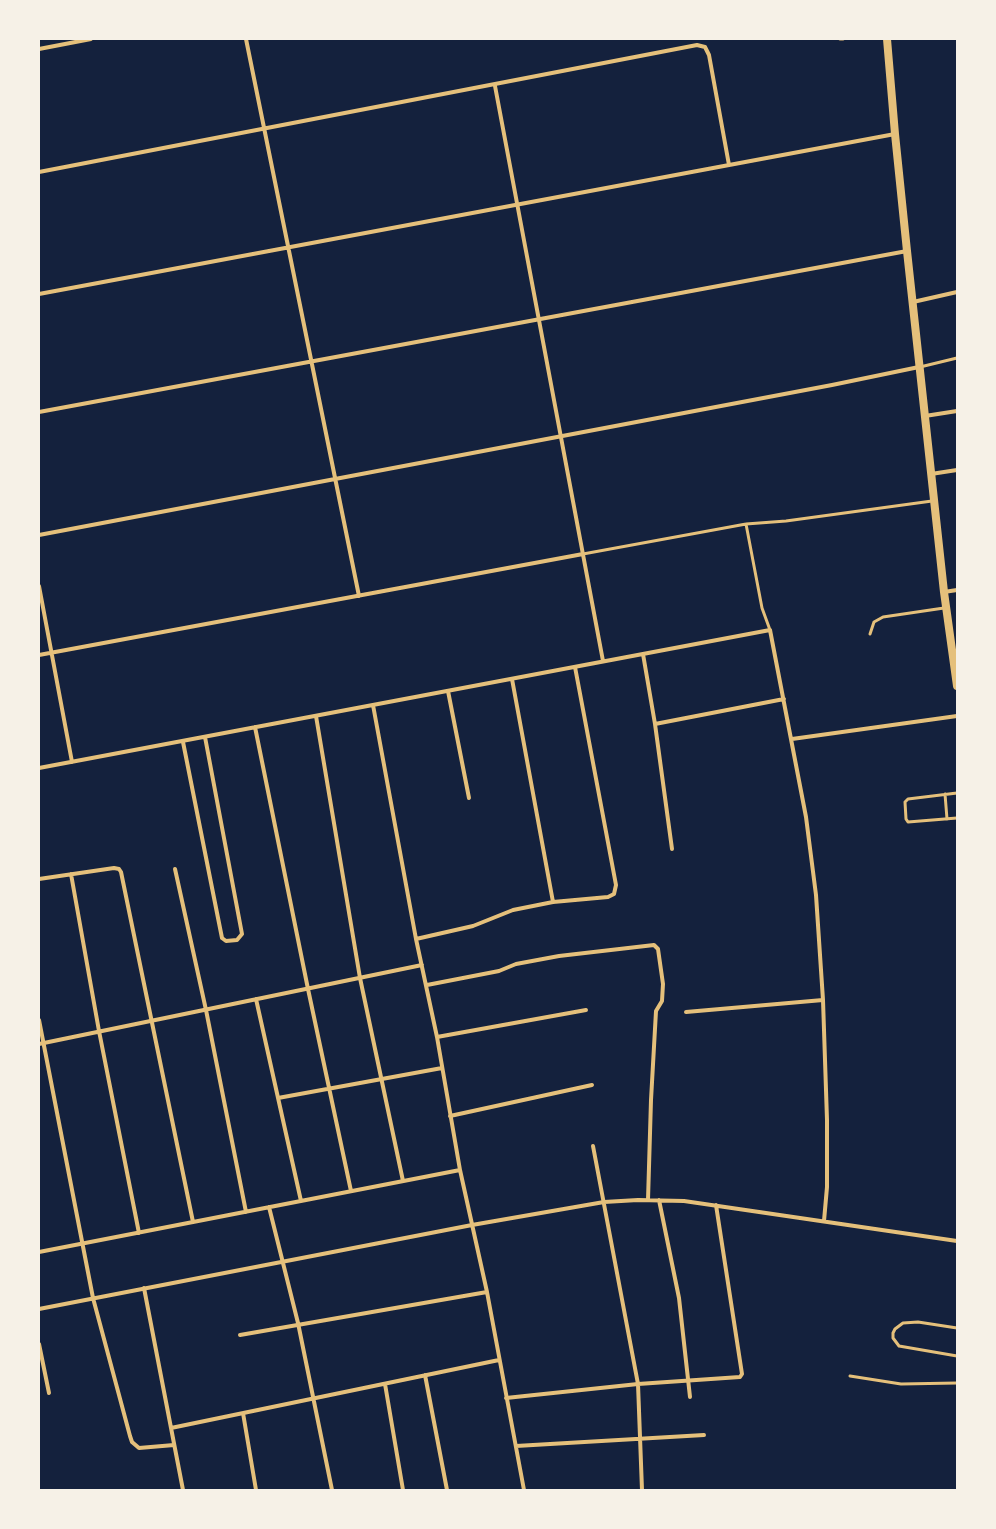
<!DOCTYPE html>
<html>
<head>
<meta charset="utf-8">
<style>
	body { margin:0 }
	#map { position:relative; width:996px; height:1529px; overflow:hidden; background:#14213d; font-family:Commissioner,sans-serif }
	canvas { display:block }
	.frame { position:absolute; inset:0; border:40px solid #f6f1e7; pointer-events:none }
</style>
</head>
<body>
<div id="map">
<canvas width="996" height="1529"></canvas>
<div class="frame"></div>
</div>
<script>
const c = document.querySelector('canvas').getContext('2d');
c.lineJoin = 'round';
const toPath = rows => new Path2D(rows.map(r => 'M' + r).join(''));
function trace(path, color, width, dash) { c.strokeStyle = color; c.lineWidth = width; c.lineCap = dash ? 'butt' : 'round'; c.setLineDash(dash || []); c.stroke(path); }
const service = toPath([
	[840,39,843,39],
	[920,367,957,358],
	[746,524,762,608,770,630],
	[583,554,746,524,786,521,932,501],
	[870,634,874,622,883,617,944,608],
	[957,793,908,799,905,802,906,819,908,822,957,818],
	[945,794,947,819],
	[957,1328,918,1322,903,1323,895,1329,893,1333,893,1338,899,1346,957,1356],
	[850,1376,901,1384,957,1383]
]);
const minor = toPath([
	[246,39,359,596],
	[39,49,91,39],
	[495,86,603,661],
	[39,172,697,45,705,47,709,55,729,165],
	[39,294,895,134],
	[913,302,957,292],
	[39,412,907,251],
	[925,416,957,411],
	[931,474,957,470],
	[39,535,832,385,919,367],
	[39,586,72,762],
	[944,592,957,590],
	[643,654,655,724,672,849],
	[39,655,583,554],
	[512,679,553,902],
	[448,691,469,798],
	[373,705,416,939,437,1037,460,1170,487,1292,524,1490],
	[316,716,360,978,403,1181],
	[655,724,784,699],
	[255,727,308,989,351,1191],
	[792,739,957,716],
	[183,742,222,938,226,941,237,940,242,934,205,737],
	[39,768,770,630,806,817,816,895,823,1000,827,1120,827,1187,824,1221],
	[175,869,206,1010,246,1212],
	[71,874,99,1031,139,1233],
	[39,879,114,868,119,869,121,872,193,1222],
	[416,939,473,926,513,910,553,902,608,897,614,894,616,885,575,667],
	[427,985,499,971,516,964,559,956,654,945,658,949,663,984,662,1001,656,1011,651,1100,648,1200],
	[256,999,301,1201],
	[686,1012,823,1000],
	[39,1020,93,1298,130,1436,132,1442,139,1448,174,1445],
	[437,1037,586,1010],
	[39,1044,422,965],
	[278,1098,442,1068],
	[450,1116,592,1085],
	[659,1200,679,1298,690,1397],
	[269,1207,298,1323,332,1490],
	[39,1252,460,1170],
	[144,1288,183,1490],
	[39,1309,472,1225,604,1202,638,1200,684,1201,957,1241],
	[240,1335,487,1292],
	[39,1344,49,1393],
	[425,1375,447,1490],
	[385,1384,403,1490],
	[506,1398,638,1384,593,1146],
	[243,1413,256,1490],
	[171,1428,499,1360],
	[516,1446,704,1435],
	[642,1490,638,1384,740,1377,742,1374,716,1205]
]);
const secondary = toPath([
	[887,39,895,134,907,251,944,592,957,686]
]);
trace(service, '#e5c07b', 3);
trace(minor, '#e5c07b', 4);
trace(secondary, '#e5c07b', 8);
</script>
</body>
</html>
